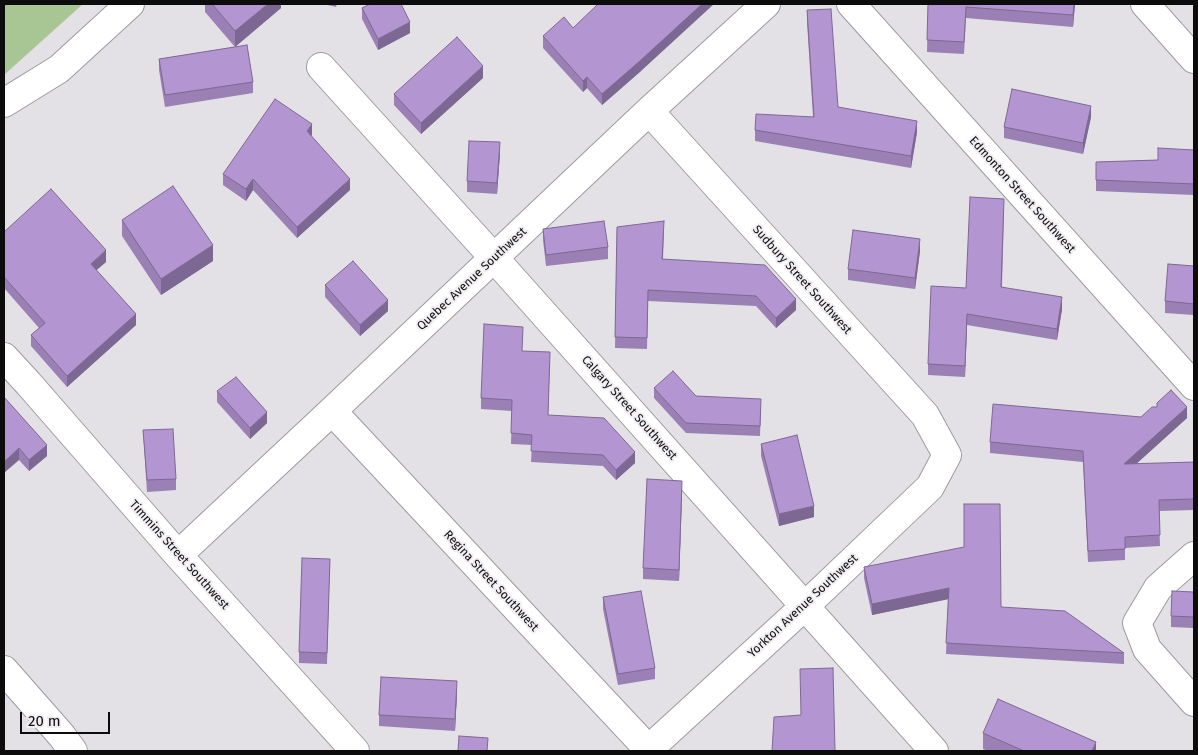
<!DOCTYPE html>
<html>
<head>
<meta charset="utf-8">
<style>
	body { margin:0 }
	#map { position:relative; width:1198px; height:755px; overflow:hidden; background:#e3e1e5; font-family:"Fira Sans",sans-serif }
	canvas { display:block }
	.frame { position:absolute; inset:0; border:5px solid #0d0c0d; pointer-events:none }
	.scale { position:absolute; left:20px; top:712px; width:90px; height:22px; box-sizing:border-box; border:2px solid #0d0c0d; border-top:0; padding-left:6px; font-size:15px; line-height:18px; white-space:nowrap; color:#0d0c0d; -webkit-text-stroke:4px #f0eef2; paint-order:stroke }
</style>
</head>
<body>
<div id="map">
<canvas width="1198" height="755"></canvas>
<div class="frame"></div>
<div class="scale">20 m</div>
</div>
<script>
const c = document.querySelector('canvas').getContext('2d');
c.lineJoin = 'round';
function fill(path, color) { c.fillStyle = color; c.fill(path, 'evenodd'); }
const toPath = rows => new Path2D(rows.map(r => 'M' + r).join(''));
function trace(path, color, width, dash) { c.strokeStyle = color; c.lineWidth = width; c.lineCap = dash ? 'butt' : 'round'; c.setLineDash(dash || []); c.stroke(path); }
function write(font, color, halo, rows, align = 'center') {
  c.font = font + ' "Fira Sans",sans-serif'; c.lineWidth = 4; c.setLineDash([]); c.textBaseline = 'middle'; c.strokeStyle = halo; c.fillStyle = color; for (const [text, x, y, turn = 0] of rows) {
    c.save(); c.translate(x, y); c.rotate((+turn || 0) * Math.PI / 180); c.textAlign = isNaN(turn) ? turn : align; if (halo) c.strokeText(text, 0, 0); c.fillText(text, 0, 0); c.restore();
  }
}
const green = toPath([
	[4,4,83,4,4,75]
]);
const path = toPath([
	[4,5,6,4]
]);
const minor = toPath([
	[851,4,1194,386],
	[1145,4,1194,59],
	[321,67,494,258,934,751],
	[4,103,59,69,130,4],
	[4,357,28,383,178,555,355,751],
	[332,411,650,751],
	[178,555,332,411,649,111,766,4],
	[1194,556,1158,588,1137,623,1147,649,1194,702],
	[4,670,62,736,73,751],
	[649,749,805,606,930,487,947,455,925,415,649,111]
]);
const wall = toPath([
	[205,4,281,4,281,8,235,47,253,82,253,93,165,107,159,70,159,59,235,47,205,12],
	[323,4,337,4,336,7],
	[928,4,1075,4,1073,27,966,18,964,54,927,52],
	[362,8,410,33,378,50,362,19],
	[807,10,838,107,917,132,911,168,755,141,755,130,813,117,807,22],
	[573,28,641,71,602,105,587,88,583,92,543,48,543,36],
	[483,78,421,134,394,105,394,94],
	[1091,117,1083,154,1004,138,1004,127],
	[311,136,350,190,297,238,253,190,246,201,223,185,223,174],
	[1194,150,1194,195,1096,191,1096,162,1158,160],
	[500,153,497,194,467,192,467,181],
	[1004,210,1002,287,1062,309,1057,340,967,325,965,377,928,375,928,364,966,288],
	[122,220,213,261,161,295,122,236],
	[617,227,664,232,663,259,796,310,776,328,756,306,648,301,647,349,615,348],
	[543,229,608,247,608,259,546,266,543,240],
	[4,232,106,262,96,270,136,325,67,387,31,346,31,335,39,328,4,288],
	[920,251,915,289,848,280,848,269],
	[1194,266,1194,315,1165,313,1165,301],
	[325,285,388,311,360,336,325,297],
	[522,351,550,363,548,415,635,463,616,480,603,466,531,462,532,445,511,444,512,411,481,409,481,398],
	[654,388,761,409,760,436,686,433,654,398],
	[217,391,267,423,250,439,217,402],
	[5,398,47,456,29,471,19,460],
	[1141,417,1187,418,1136,464,1194,462,1194,510,1159,511,1160,546,1125,548,1125,560,1088,562,1083,462,990,453,990,442],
	[143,430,176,479,176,490,147,492],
	[761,444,814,517,779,526,761,456],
	[682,493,679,581,643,579,643,568],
	[330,559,327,664,299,663,299,652],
	[864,567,1001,607,1124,653,1124,664,946,654,948,599,872,615,864,578],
	[1194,592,1194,628,1171,627,1171,616],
	[603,597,655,668,655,679,618,685,603,609],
	[457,693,455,731,379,726,379,715],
	[983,733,1096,751,988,751,983,749]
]);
const shadedWall = toPath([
	[268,4,281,4,281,8,235,47,235,31],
	[702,4,714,4,641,71,602,105,602,94],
	[1074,4,1075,4,1073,27,1073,15],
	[410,22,410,33,378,50,378,39],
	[483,66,483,78,421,134,421,123],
	[587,77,587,88,583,92,583,81],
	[1091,106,1091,117,1083,154,1083,143],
	[917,121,917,132,911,168,911,156],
	[312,124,312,135,307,142,307,131],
	[500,142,500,153,497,194,497,183],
	[253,179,253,190,246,201,246,189],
	[350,179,350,190,297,238,297,227],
	[920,239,920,251,915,289,915,278],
	[213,245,213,261,161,295,161,279],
	[106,250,106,262,91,275,91,264],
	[1062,297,1062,309,1057,340,1057,329],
	[796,299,796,310,776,328,776,318],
	[388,300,388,311,360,336,360,325],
	[136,314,136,325,67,387,67,376],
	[967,314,967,325,965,377,965,366],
	[1187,407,1187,418,1124,475,1124,464],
	[267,412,267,423,250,439,250,428],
	[47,445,47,456,29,471,29,460],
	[19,448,19,460,4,473,4,462],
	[635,452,635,463,616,480,616,470],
	[682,481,682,493,679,581,679,570],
	[814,506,814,517,779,526,779,514],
	[949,588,949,599,872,615,872,604],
	[457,681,457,693,455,731,455,719],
	[1096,742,1096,751,1092,751]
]);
const building = toPath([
	[212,4,268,4,235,31,212,4],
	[370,4,401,4,410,22,378,39,362,8,370,4],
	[598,4,702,4,641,60,602,94,587,77,583,81,543,36,564,17,573,28,598,4],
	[928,4,1074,4,1073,15,966,7,964,42,927,40,928,4],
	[831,9,838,107,917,121,911,156,755,130,756,114,814,117,807,10,831,9],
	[457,37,483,66,421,123,394,94,457,37],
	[247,45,253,82,165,95,159,59,247,45],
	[1012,89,1091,106,1083,143,1004,127,1012,89],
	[275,99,312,124,307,131,350,179,297,227,253,179,246,189,223,174,275,99],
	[469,141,500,142,497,183,467,181,469,141],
	[1158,148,1194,150,1194,184,1096,180,1096,162,1158,160,1158,148],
	[173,186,213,245,161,279,122,220,173,186],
	[51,189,106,250,91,264,136,314,67,376,31,335,45,323,4,277,4,232,51,189],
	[970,197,1004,199,1001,287,1062,297,1057,329,967,314,965,366,928,364,931,286,966,288,970,197],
	[604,221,608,247,546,255,543,229,604,221],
	[664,221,662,259,765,265,796,299,776,318,756,296,648,290,647,338,615,337,617,227,664,221],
	[853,230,920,239,915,278,848,269,853,230],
	[353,261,388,300,360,325,325,285,353,261],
	[1168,264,1194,266,1194,304,1165,301,1168,264],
	[484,324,523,327,522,351,550,352,548,415,604,418,635,452,616,470,603,455,531,451,532,435,511,433,512,400,481,398,484,324],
	[673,371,696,396,761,399,760,426,686,423,654,388,673,371],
	[236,377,267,412,250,428,217,391,236,377],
	[1171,390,1187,407,1124,464,1194,462,1194,499,1159,500,1160,535,1125,537,1125,549,1088,551,1083,451,990,442,993,404,1141,417,1152,407,1157,407,1157,403,1171,390],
	[4,397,47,445,29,460,19,448,4,462,4,397],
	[173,429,176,479,147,480,143,430,173,429],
	[797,435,814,506,779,514,761,444,797,435],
	[647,479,682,481,679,570,643,568,647,479],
	[964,504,1000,504,1001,607,1065,611,1124,653,946,643,949,588,872,604,864,567,964,547,964,504],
	[302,558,330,559,327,653,299,652,302,558],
	[641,591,655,668,618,674,603,597,641,591],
	[1172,591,1194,592,1194,617,1171,616,1172,591],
	[833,668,835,751,772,751,774,717,801,715,800,669,833,668],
	[381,677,457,681,455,719,379,715,381,677],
	[998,699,1096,742,1092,751,1024,751,983,733,998,699],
	[459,736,488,738,487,751,458,751,459,736]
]);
const streetNames = [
	["Edmonton Street Southwest",1022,195,48],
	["Quebec Avenue Southwest",472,279,-43],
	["Sudbury Street Southwest",802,280,48],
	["Calgary Street Southwest",629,408,48],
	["Timmins Street Southwest",179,555,48],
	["Regina Street Southwest",491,581,47],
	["Yorkton Avenue Southwest",803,606,-43]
];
fill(green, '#a8c693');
trace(minor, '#9d9b9f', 30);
trace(path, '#9e9c9f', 3, [4, 4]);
trace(minor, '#fff', 28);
fill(wall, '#9a80b5');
fill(shadedWall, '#7d6893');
fill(building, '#b395d2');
trace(building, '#7d6893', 1);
write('12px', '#0d0c0d', '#f0eef2', streetNames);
</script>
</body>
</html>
